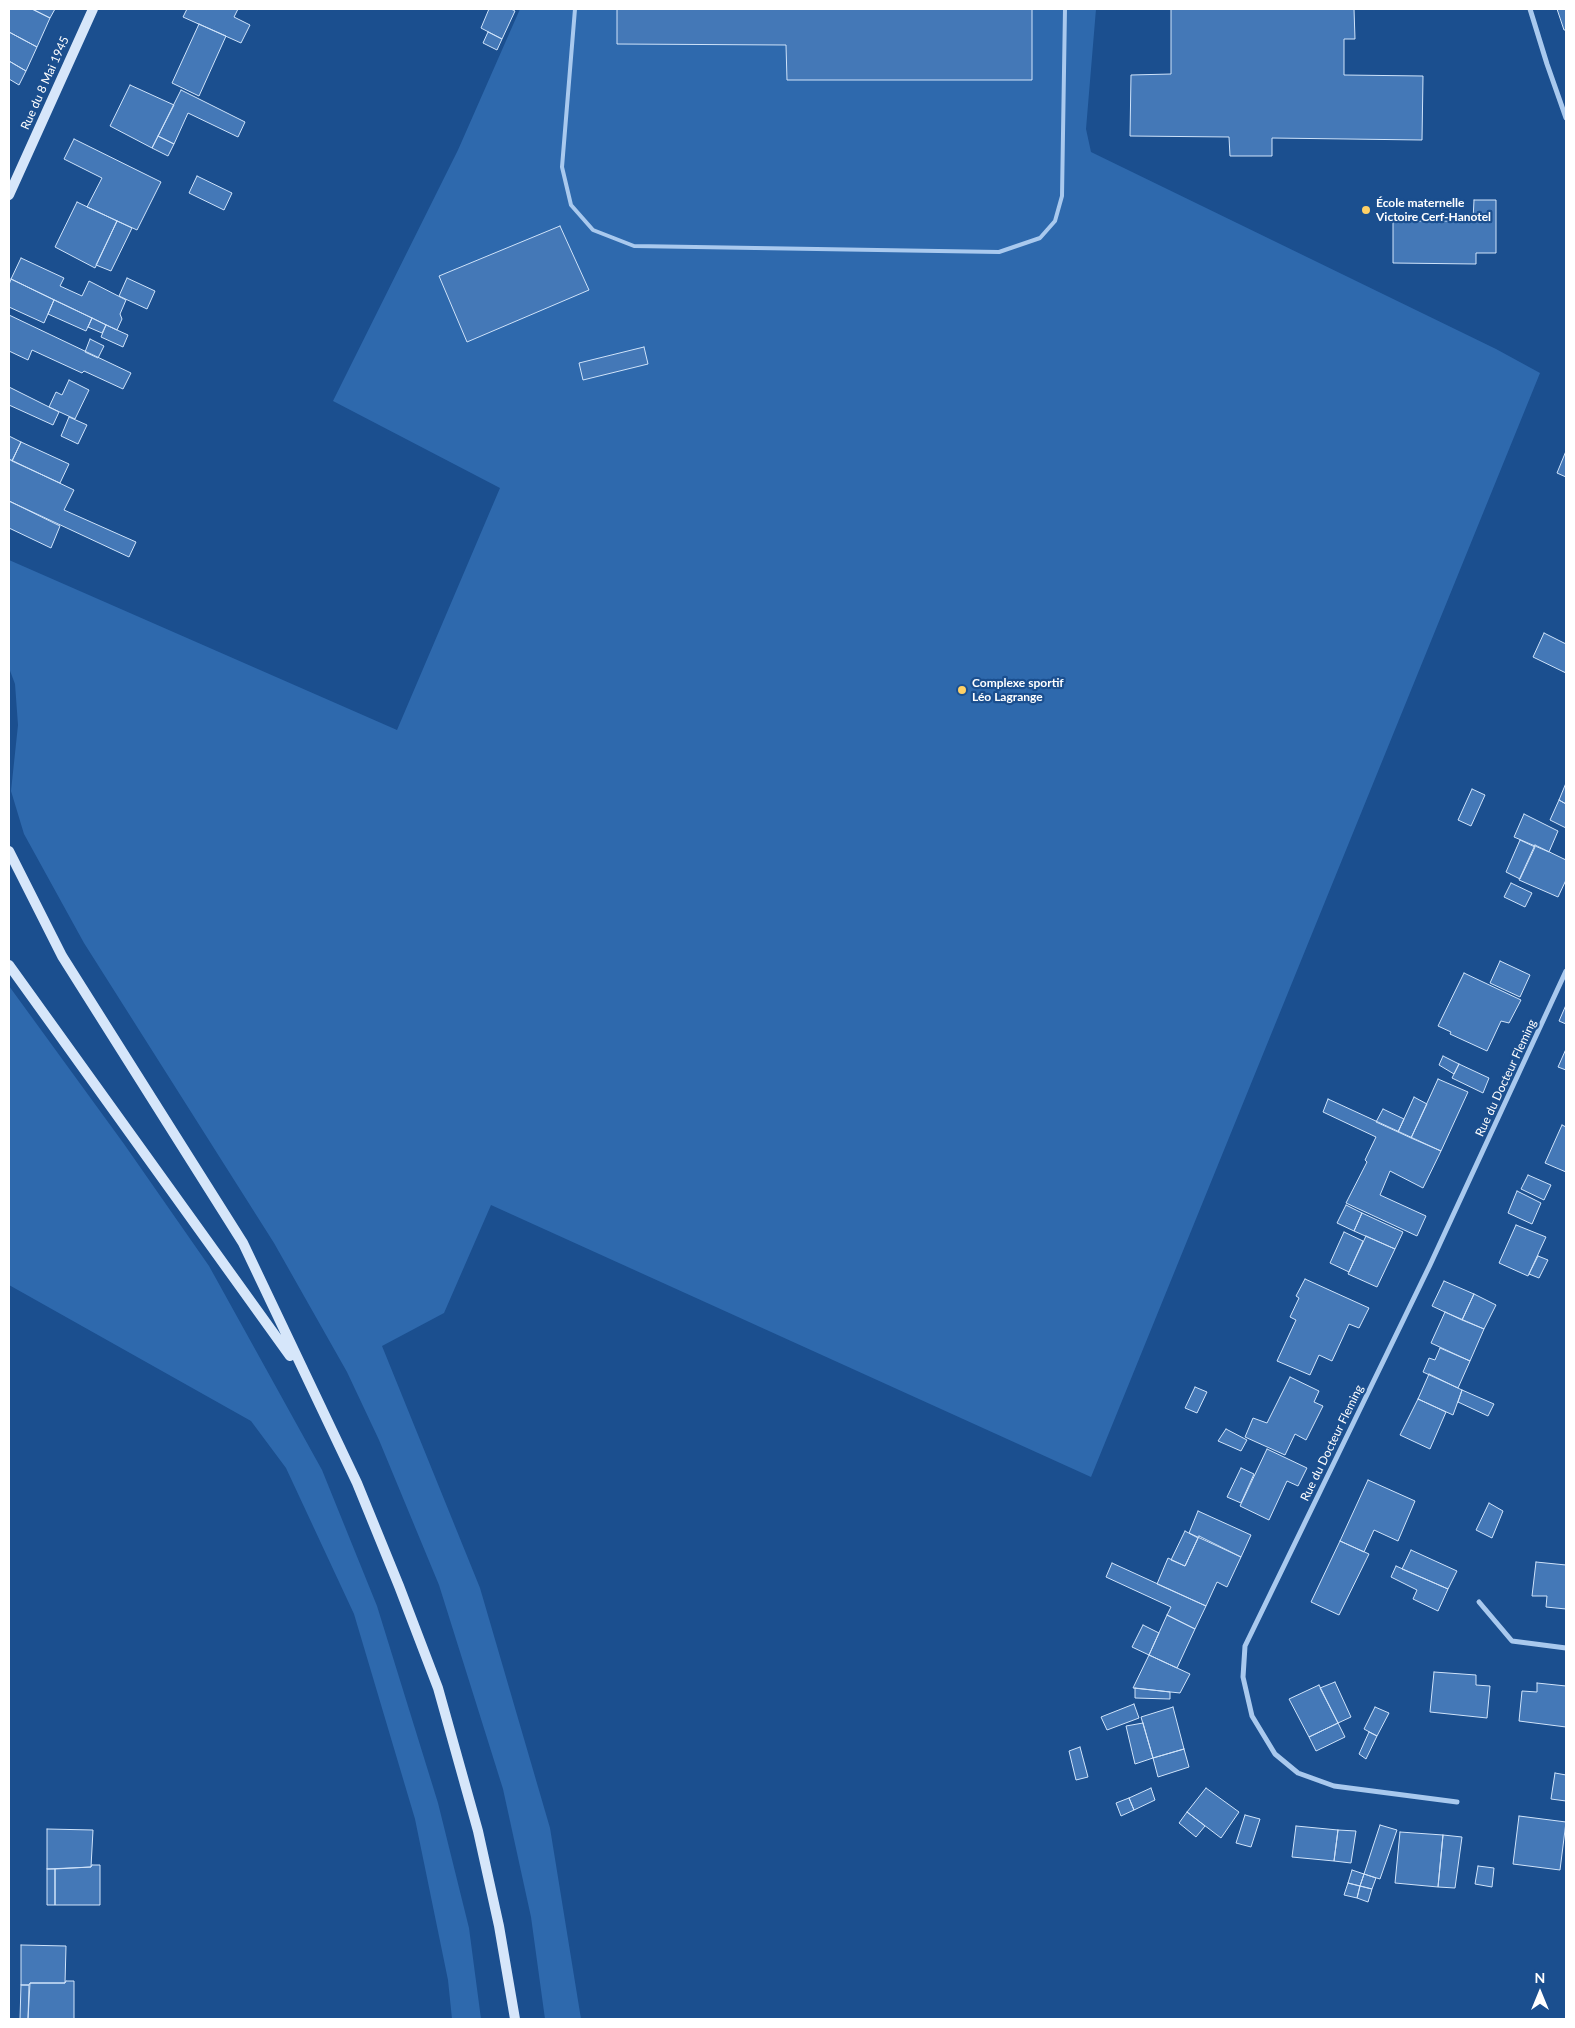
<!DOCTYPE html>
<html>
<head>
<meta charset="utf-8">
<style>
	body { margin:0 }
	#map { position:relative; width:1575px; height:2028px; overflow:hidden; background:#1b4f8f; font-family:Lato,sans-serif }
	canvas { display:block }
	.frame { position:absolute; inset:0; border:10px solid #fff; pointer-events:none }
	.north { position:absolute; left:1515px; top:1968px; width:50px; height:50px; -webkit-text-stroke:4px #1b4f8f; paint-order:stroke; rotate:0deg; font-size:14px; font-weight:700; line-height:20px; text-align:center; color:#fff }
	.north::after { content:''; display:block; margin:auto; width:18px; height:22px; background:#fff; clip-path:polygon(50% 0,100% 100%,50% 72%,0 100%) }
</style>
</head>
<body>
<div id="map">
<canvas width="1575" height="2028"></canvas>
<div class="frame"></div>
<div class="north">N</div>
</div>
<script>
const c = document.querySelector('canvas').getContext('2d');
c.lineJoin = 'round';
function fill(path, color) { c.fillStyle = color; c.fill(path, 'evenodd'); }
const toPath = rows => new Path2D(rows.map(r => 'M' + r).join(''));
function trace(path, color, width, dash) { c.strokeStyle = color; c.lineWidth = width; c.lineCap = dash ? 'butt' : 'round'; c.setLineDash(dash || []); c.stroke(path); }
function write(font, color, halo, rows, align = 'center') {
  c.font = font + ' Lato,sans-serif'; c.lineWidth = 4.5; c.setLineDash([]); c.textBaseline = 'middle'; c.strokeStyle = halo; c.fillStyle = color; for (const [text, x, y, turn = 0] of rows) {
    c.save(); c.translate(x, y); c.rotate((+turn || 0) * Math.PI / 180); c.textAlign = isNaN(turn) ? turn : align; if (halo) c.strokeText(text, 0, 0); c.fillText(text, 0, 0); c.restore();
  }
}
const green = toPath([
	[520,9,1096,9,1086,129,1091,152,1496,349,1540,373,1091,1477,491,1205,444,1313,382,1346,480,1588,550,1828,581,2019,545,2019,531,1917,503,1789,439,1585,379,1440,347,1372,274,1243,84,943,24,834,11,791,18,725,15,684,9,668,9,560,397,730,500,488,333,401,458,150],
	[9,986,124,1144,209,1266,322,1470,377,1606,438,1803,469,1928,481,2019,452,2019,448,1980,415,1819,354,1614,286,1468,251,1421,9,1285]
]);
const building = toPath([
	[9,9,32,9,50,18,37,47,9,32,9,9],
	[32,9,55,9,50,18,32,9],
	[187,9,238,9,234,17,250,25,241,43,183,17,187,9],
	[489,9,511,9,515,11,502,39,481,28,489,9],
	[617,9,1032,9,1032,80,787,80,786,45,617,44,617,9],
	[1171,9,1354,9,1355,39,1344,39,1344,75,1423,76,1422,140,1272,138,1272,156,1230,156,1229,137,1130,136,1131,75,1171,74,1171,9],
	[1557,9,1566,9,1566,30,1564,30,1557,9],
	[199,24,226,36,199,96,172,83,199,24],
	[9,32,37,47,26,71,9,61,9,32],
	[488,32,502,39,497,50,483,43,488,32],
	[9,61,26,71,19,85,9,79,9,61],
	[130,85,174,105,152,148,110,126,130,85],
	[181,90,245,122,238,137,188,113,174,144,158,136,181,90],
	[158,136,174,144,168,156,152,148,158,136],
	[74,139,161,182,137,230,87,207,102,178,64,159,74,139],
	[197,176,232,193,224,210,189,193,197,176],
	[1474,200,1496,200,1496,253,1476,253,1476,264,1393,263,1393,221,1473,221,1474,200],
	[77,202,117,221,95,268,55,247,77,202],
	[117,221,132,228,111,271,96,265,117,221],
	[560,226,589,290,467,342,439,276,560,226],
	[21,258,64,278,60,286,82,296,89,281,126,300,120,314,122,319,117,330,11,279,21,258],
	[127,278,155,291,147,309,119,296,127,278],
	[11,279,54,300,44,323,9,307,9,285,11,279],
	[54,300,92,318,86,331,48,314,54,300],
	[9,315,131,373,123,389,84,371,82,373,32,350,28,360,9,351,9,315],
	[92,318,106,325,102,333,88,327,92,318],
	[106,325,128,335,123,347,101,337,106,325],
	[90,339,104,346,98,358,85,352,90,339],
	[644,347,648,364,583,380,579,363,644,347],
	[69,380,89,390,75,419,49,407,56,392,62,395,69,380],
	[9,387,59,412,53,425,9,405,9,387],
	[69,417,87,425,78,444,61,436,69,417],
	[9,436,21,442,12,461,9,459,9,436],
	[21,442,69,464,60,483,12,461,21,442],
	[1566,451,1566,477,1557,473,1566,451],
	[9,459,74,490,64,510,136,542,129,557,9,501,9,459],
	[9,501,60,526,51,548,9,528,9,501],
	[1544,633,1566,644,1566,673,1533,657,1544,633],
	[1566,783,1566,804,1559,800,1566,783],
	[1472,789,1485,795,1471,826,1458,820,1472,789],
	[1559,800,1566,804,1566,828,1550,820,1559,800],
	[1524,814,1558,831,1549,852,1514,837,1524,814],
	[1520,840,1535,847,1520,879,1506,872,1520,840],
	[1535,845,1566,860,1566,880,1558,897,1519,880,1535,845],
	[1511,883,1532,893,1525,907,1504,897,1511,883],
	[1500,961,1530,975,1520,997,1490,983,1500,961],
	[1464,973,1521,1000,1509,1023,1501,1021,1487,1051,1450,1034,1451,1032,1438,1026,1464,973],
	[1566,1005,1566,1024,1559,1021,1566,1005],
	[1566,1049,1566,1070,1558,1067,1566,1049],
	[1443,1056,1459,1064,1454,1074,1439,1065,1443,1056],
	[1459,1064,1489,1078,1483,1093,1452,1078,1459,1064],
	[1438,1079,1468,1092,1441,1151,1411,1138,1438,1079],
	[1414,1097,1427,1104,1411,1138,1398,1132,1414,1097],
	[1328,1099,1441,1151,1423,1188,1390,1171,1380,1195,1426,1216,1417,1236,1346,1203,1367,1162,1365,1160,1376,1137,1323,1112,1328,1099],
	[1383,1109,1404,1119,1398,1132,1376,1122,1383,1109],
	[1562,1125,1566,1127,1566,1172,1545,1163,1562,1125],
	[1528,1175,1551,1185,1544,1200,1521,1189,1528,1175],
	[1517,1191,1541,1203,1532,1224,1508,1213,1517,1191],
	[1346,1205,1362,1213,1354,1231,1337,1223,1346,1205],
	[1362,1213,1403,1232,1395,1249,1354,1231,1362,1213],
	[1516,1225,1546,1237,1528,1276,1499,1263,1516,1225],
	[1344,1232,1363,1241,1349,1272,1330,1263,1344,1232],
	[1366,1236,1395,1249,1377,1287,1348,1274,1366,1236],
	[1538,1256,1548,1260,1539,1278,1529,1274,1538,1256],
	[1305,1279,1369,1308,1359,1328,1349,1324,1332,1361,1319,1355,1310,1375,1277,1361,1296,1320,1290,1317,1299,1298,1296,1296,1305,1279],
	[1444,1281,1474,1294,1462,1320,1432,1306,1444,1281],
	[1474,1294,1496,1305,1484,1329,1462,1320,1474,1294],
	[1445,1312,1484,1329,1470,1361,1431,1343,1445,1312],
	[1440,1348,1470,1361,1458,1388,1423,1372,1429,1358,1435,1360,1440,1348],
	[1429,1374,1462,1390,1453,1415,1418,1399,1429,1374],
	[1290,1377,1319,1391,1314,1402,1323,1406,1306,1440,1295,1434,1285,1455,1245,1437,1253,1418,1267,1423,1290,1377],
	[1195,1387,1207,1392,1197,1413,1185,1408,1195,1387],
	[1462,1390,1494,1404,1488,1416,1458,1402,1462,1390],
	[1418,1399,1446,1412,1430,1449,1400,1435,1418,1399],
	[1226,1429,1247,1440,1241,1451,1218,1441,1226,1429],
	[1267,1449,1307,1468,1298,1486,1287,1481,1269,1520,1240,1506,1267,1449],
	[1241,1468,1254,1474,1241,1503,1227,1497,1241,1468],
	[1368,1480,1415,1501,1398,1541,1374,1530,1364,1552,1340,1541,1368,1480],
	[1489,1503,1503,1511,1492,1538,1476,1530,1489,1503],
	[1198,1511,1251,1535,1241,1557,1189,1533,1198,1511],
	[1185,1531,1198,1538,1185,1566,1171,1560,1185,1531],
	[1199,1536,1241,1557,1227,1587,1217,1582,1206,1606,1157,1584,1168,1558,1185,1566,1199,1536],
	[1340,1541,1369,1554,1339,1615,1311,1602,1340,1541],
	[1411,1550,1457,1571,1448,1589,1402,1569,1411,1550],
	[1536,1562,1566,1565,1566,1609,1546,1607,1547,1596,1532,1596,1536,1562],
	[1112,1563,1206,1606,1195,1629,1167,1615,1171,1607,1106,1577,1112,1563],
	[1396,1566,1448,1589,1438,1611,1413,1599,1417,1590,1391,1577,1396,1566],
	[1167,1615,1195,1629,1177,1668,1149,1655,1167,1615],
	[1143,1625,1159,1633,1149,1655,1132,1647,1143,1625],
	[1149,1655,1190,1674,1180,1693,1133,1688,1149,1655],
	[1434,1672,1476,1675,1476,1685,1490,1686,1487,1718,1430,1712,1434,1672],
	[1335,1682,1351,1717,1338,1723,1320,1688,1335,1682],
	[1537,1683,1566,1686,1566,1727,1519,1721,1522,1691,1537,1692,1537,1683],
	[1319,1685,1338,1723,1309,1737,1289,1699,1319,1685],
	[1135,1688,1170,1692,1170,1699,1135,1698,1135,1688],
	[1134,1704,1139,1718,1107,1730,1101,1717,1134,1704],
	[1173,1707,1184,1749,1153,1758,1141,1717,1173,1707],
	[1375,1707,1389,1713,1377,1736,1364,1729,1375,1707],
	[1143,1723,1153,1758,1135,1764,1126,1726,1143,1723],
	[1338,1723,1345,1737,1316,1751,1309,1737,1338,1723],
	[1369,1732,1377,1736,1366,1759,1359,1754,1369,1732],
	[1080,1747,1088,1777,1076,1780,1069,1751,1080,1747],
	[1184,1749,1189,1767,1158,1777,1153,1758,1184,1749],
	[1555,1773,1566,1775,1566,1801,1551,1799,1555,1773],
	[1151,1788,1155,1800,1134,1810,1129,1798,1151,1788],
	[1206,1788,1239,1812,1221,1838,1187,1812,1206,1788],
	[1129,1798,1134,1810,1121,1816,1116,1803,1129,1798],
	[1187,1812,1205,1826,1196,1837,1179,1823,1187,1812],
	[1245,1815,1260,1819,1251,1847,1236,1843,1245,1815],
	[1519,1816,1566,1822,1560,1870,1513,1864,1519,1816],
	[1380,1825,1397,1830,1380,1879,1364,1874,1380,1825],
	[1296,1826,1338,1830,1334,1861,1292,1857,1296,1826],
	[47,1829,93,1830,91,1867,47,1869,47,1829],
	[1338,1830,1356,1831,1351,1863,1334,1861,1338,1830],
	[1400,1832,1443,1835,1438,1887,1395,1883,1400,1832],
	[1443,1835,1462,1837,1455,1888,1438,1887,1443,1835],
	[92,1865,100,1865,100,1905,55,1905,55,1869,91,1867,92,1865],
	[1478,1866,1494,1868,1492,1887,1475,1884,1478,1866],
	[47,1869,55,1869,55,1905,47,1905,47,1869],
	[1352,1870,1364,1874,1360,1886,1348,1883,1352,1870],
	[1364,1874,1376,1878,1372,1889,1360,1886,1364,1874],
	[1348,1883,1360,1886,1357,1898,1344,1895,1348,1883],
	[1360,1886,1372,1889,1368,1902,1357,1898,1360,1886],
	[21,1945,66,1946,65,1983,30,1983,29,1985,21,1985,21,1945],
	[66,1981,74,1981,74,2019,28,2019,30,1983,65,1983,66,1981],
	[21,1985,29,1985,28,2019,20,2019,21,1985]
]);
const lane = toPath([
	[575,9,562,167,571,205,593,230,634,246,999,252,1040,238,1055,221,1062,196,1065,9]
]);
const street = toPath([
	[1530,9,1547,64,1566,118],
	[1479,1602,1512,1641,1566,1648],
	[1457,1802,1334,1786,1298,1773,1275,1754,1252,1716,1243,1677,1245,1646,1430,1265,1566,971]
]);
const secondary = toPath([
	[9,195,93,9],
	[9,851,62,956,243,1243,357,1483,399,1586,438,1688,478,1831,499,1926,515,2019],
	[9,965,290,1356]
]);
const markers = [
	[1366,210,5,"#ffd166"],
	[962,690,5,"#ffd166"]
];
const streetNames = [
	["Rue du 8 Mai 1945",45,83,-66],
	["Rue du Docteur Fleming",1506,1078,-65],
	["Rue du Docteur Fleming",1332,1443,-64]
];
const poiNames = [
	["École maternelle",1376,203],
	["Victoire Cerf-Hanotel",1376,217],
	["Complexe sportif",972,683],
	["Léo Lagrange",972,697]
];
fill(green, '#2e69ad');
fill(building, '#4478b7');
trace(building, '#cfe3fa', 1);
trace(lane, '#a9c9ee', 4);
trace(street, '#a9c9ee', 5);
trace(secondary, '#d6e6fa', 10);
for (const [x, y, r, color] of markers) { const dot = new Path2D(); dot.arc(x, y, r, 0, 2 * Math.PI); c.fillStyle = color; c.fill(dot); trace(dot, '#1b4f8f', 2); }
write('12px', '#fff', '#1b4f8f', streetNames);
write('bold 12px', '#fff', '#1b4f8f', poiNames, 'left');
</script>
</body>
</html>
